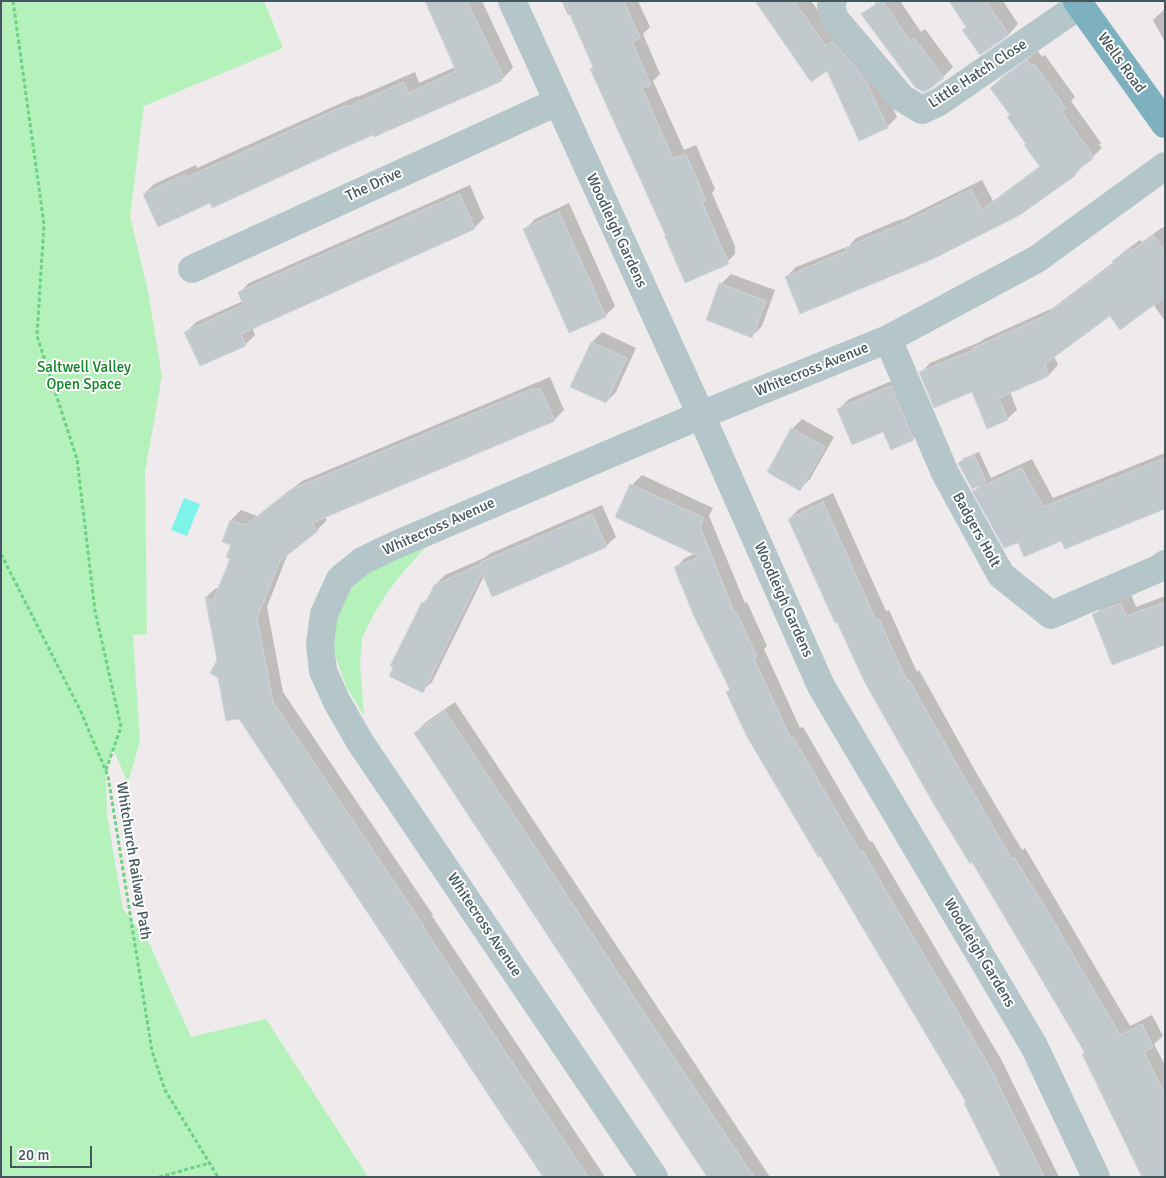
<!DOCTYPE html>
<html>
<head>
<meta charset="utf-8">
<style>
	body { margin:0 }
	#map { position:relative; width:1166px; height:1178px; overflow:hidden; background:#efebec; font-family:Signika,sans-serif }
	canvas { display:block }
	.frame { position:absolute; inset:0; border:2px solid #43565b; pointer-events:none }
	.scale { position:absolute; left:10px; top:1146px; width:82px; height:22px; box-sizing:border-box; border:2px solid #43565b; border-top:0; padding-left:6px; font-size:15px; line-height:18px; white-space:nowrap; color:#43565b; -webkit-text-stroke:4px #fff; paint-order:stroke }
</style>
</head>
<body>
<div id="map">
<canvas width="1166" height="1178"></canvas>
<div class="frame"></div>
<div class="scale">20 m</div>
</div>
<script>
const c = document.querySelector('canvas').getContext('2d');
c.lineJoin = 'round';
function fill(path, color) { c.fillStyle = color; c.fill(path, 'evenodd'); }
const toPath = rows => new Path2D(rows.map(r => 'M' + r).join(''));
function trace(path, color, width, dash) { c.strokeStyle = color; c.lineWidth = width; c.lineCap = dash ? 'butt' : 'round'; c.setLineDash(dash || []); c.stroke(path); }
function write(font, color, halo, rows, align = 'center') {
  c.font = font + ' Signika,sans-serif'; c.lineWidth = 4; c.setLineDash([]); c.textBaseline = 'middle'; c.strokeStyle = halo; c.fillStyle = color; for (const [text, x, y, turn = 0] of rows) {
    c.save(); c.translate(x, y); c.rotate((+turn || 0) * Math.PI / 180); c.textAlign = isNaN(turn) ? turn : align; if (halo) c.strokeText(text, 0, 0); c.fillText(text, 0, 0); c.restore();
  }
}
const green = toPath([
	[1,1,264,1,283,48,144,106,130,216,148,291,162,376,145,472,147,634,133,635,140,741,128,783,113,749,106,770,107,815,123,909,150,945,191,1037,266,1019,368,1177,1,1177],
	[428,545,404,571,389,590,375,612,362,638,360,664,364,716,346,686,337,661,332,635,338,611,347,594,358,579,385,564]
]);
const water = toPath([
	[184,498,200,504,187,536,171,530]
]);
const shadow = toPath([
	[426,1,482,1,513,67,511,70,501,80,211,201,144,194,154,184,196,165,197,168,230,153,357,96,357,97,415,72,419,83,455,67],
	[562,1,638,1,650,27,643,34,660,74,653,81,684,150,696,145,715,189,712,193,735,246,735,254,725,264,667,236,571,14,568,15],
	[761,1,811,1,837,37,875,68,897,117,887,127,827,69],
	[878,1,900,1,921,32,925,29,953,67,943,77,863,15],
	[950,1,1003,1,1018,24,1009,34,980,53,967,27],
	[1165,9,1165,42,1153,20],
	[1038,51,1042,57,1045,55,1075,97,1071,101,1101,143,1099,145,1102,148,1075,174,1020,214,786,277,796,267,849,246,856,238,901,219,901,220,982,180,993,201,1040,166,1011,115,991,88,1001,78],
	[470,185,484,218,474,228,252,327,255,335,245,345,186,332,196,322,243,301,239,293,249,283],
	[569,203,615,306,605,316,525,229,535,219],
	[1163,227,1165,230,1165,321,1153,304,1110,314,1054,356,1058,365,1049,375,1010,392,1017,410,1007,419,973,391,921,373,930,363,980,342,984,339,1053,308,1114,262,1123,252,1140,240,1142,242],
	[731,274,775,290,762,326,752,336,721,284],
	[602,332,636,348,616,392,606,402,592,342],
	[550,377,564,410,554,420,325,517,327,520,317,530,288,553,267,607,283,692,433,915,432,916,605,1177,545,1177,219,660,206,597,216,588,219,589,232,558,233,545,224,541,231,520,241,510,257,516,302,481],
	[901,377,923,429,913,439,884,430,839,409,849,399],
	[802,419,834,437,810,479,800,489,792,429],
	[979,452,991,478,1032,459,1053,498,1165,453,1165,507,1062,539,1018,541,974,491,981,484,959,463,964,458],
	[642,475,713,508,709,516,745,603,747,602,767,646,764,649,800,728,803,727,870,842,872,841,1001,1059,1059,1177,1002,1177,967,1102,728,692,731,689,675,568,685,558,696,553,632,485],
	[833,493,886,611,889,610,917,672,919,670,977,774,1022,850,1025,848,1130,1026,1152,1015,1163,1036,1154,1044,1165,1065,1165,1177,1084,1054,1086,1052,789,519,799,509],
	[602,505,616,537,606,546,484,576,432,682,422,691,423,603,430,596,435,585,445,575,484,558,489,554],
	[1131,594,1136,607,1165,596,1165,628,1094,615,1104,605],
	[455,702,770,1177,710,1177,415,733,425,723]
]);
const building = toPath([
	[425,1,467,1,504,78,501,79,502,81,374,137,373,135,339,150,212,208,210,203,158,227,143,194,186,174,187,177,219,163,346,105,347,107,404,82,409,93,456,71,425,1],
	[564,1,624,1,640,38,632,42,651,85,642,88,673,159,686,154,706,200,702,202,729,264,685,283,665,237,666,236,590,69,593,67,564,1],
	[755,1,794,1,826,46,833,41,865,79,888,128,859,141,827,71,811,82,755,1],
	[881,1,883,1,910,41,914,38,944,78,928,90,923,92,915,87,861,14,881,1],
	[949,1,986,1,1009,35,980,55,962,30,966,27,949,1],
	[1027,60,1031,66,1034,64,1066,108,1061,111,1092,154,1090,155,1093,159,1074,172,1076,175,1020,215,933,259,800,314,785,277,846,251,845,248,891,228,891,229,971,189,982,210,1040,167,1024,145,1026,144,1007,117,1010,115,990,88,1027,60],
	[460,194,475,229,241,334,246,346,200,366,184,332,243,305,238,292,460,194],
	[559,212,606,317,569,333,523,229,559,212],
	[1153,235,1165,251,1165,297,1120,330,1110,316,1045,364,1049,376,999,398,1008,420,987,429,972,392,934,408,919,372,974,350,973,348,1043,317,1114,264,1112,261,1130,248,1132,251,1153,235],
	[719,283,766,301,752,338,706,320,719,283],
	[591,342,627,358,606,403,570,387,591,342],
	[891,386,914,440,891,450,883,432,852,445,837,409,891,386],
	[532,389,541,389,555,421,312,523,318,531,280,561,257,618,273,702,424,926,423,927,588,1177,543,1177,239,719,226,721,218,678,210,673,217,660,205,597,213,601,230,559,226,557,231,545,222,542,230,520,246,525,290,490,532,389],
	[791,428,825,447,800,491,767,472,791,428],
	[974,455,986,482,972,489,958,463,974,455],
	[1165,458,1165,509,1065,549,1061,541,1024,557,1018,543,1004,548,972,491,1022,468,1043,507,1165,458],
	[630,484,704,518,700,527,734,612,736,611,757,657,754,659,790,737,792,736,860,851,862,850,991,1069,1044,1177,1001,1177,964,1103,966,1102,842,893,820,856,818,857,746,735,726,692,730,690,693,614,674,567,700,557,615,517,630,484],
	[823,502,876,620,879,619,907,681,909,680,968,784,1012,859,1014,857,1048,912,1120,1035,1142,1024,1153,1047,1144,1052,1165,1095,1165,1177,1142,1177,1082,1054,1085,1053,972,862,970,864,933,803,864,681,837,622,835,623,788,519,823,502],
	[592,514,607,547,492,597,482,573,423,693,389,676,393,668,390,666,422,602,425,604,434,585,481,564,481,562,592,514],
	[1165,602,1165,645,1112,665,1092,614,1121,603,1126,616,1165,602],
	[445,711,663,1041,754,1177,707,1177,414,733,445,711]
]);
const path = toPath([
	[13,1,44,224,37,336,77,459,95,611,121,727,106,770],
	[1,554,81,712,108,776,152,1051,165,1090,218,1177],
	[159,1177,210,1163]
]);
const street = toPath([
	[512,1,701,415,821,686,1034,1046,1096,1177],
	[833,1,831,6,835,19,902,98,922,110,939,102,1080,5],
	[192,269,557,102],
	[888,339,945,473,1001,575,1051,615,1160,568,1165,564],
	[654,1177,360,742,337,702,323,671,320,644,324,614,340,579,362,561,393,546,701,415,888,339,1037,259,1165,166]
]);
const highway = toPath([
	[1077,1,1165,124]
]);
const streetNames = [
	["Wells Road",1121,63,54],
	["Little Hatch Close",978,74,-33],
	["The Drive",374,185,-25],
	["Woodleigh Gardens",616,231,65],
	["Whitecross Avenue",812,370,-22],
	["Whitecross Avenue",439,527,-24],
	["Badgers Holt",976,530,61],
	["Woodleigh Gardens",783,600,66],
	["Whitchurch Railway Path",133,861,81],
	["Whitecross Avenue",484,925,56],
	["Woodleigh Gardens",979,953,59]
];
const parkNames = [
	["Saltwell Valley",84,368],
	["Open Space",84,385]
];
fill(green, '#b5f2bb');
fill(water, '#7ef3ea');
fill(shadow, '#0003');
fill(building, '#c2c9cc');
trace(building, '#cfd4d8', 1);
trace(path, '#6ad281', 3, [4, 2.5]);
trace(street, '#b5c6cb', 28);
trace(highway, '#7eb1c0', 28);
write('15px', '#43565b', '#fff', streetNames);
write('15px', '#0f8127', '#fff', parkNames);
</script>
</body>
</html>
